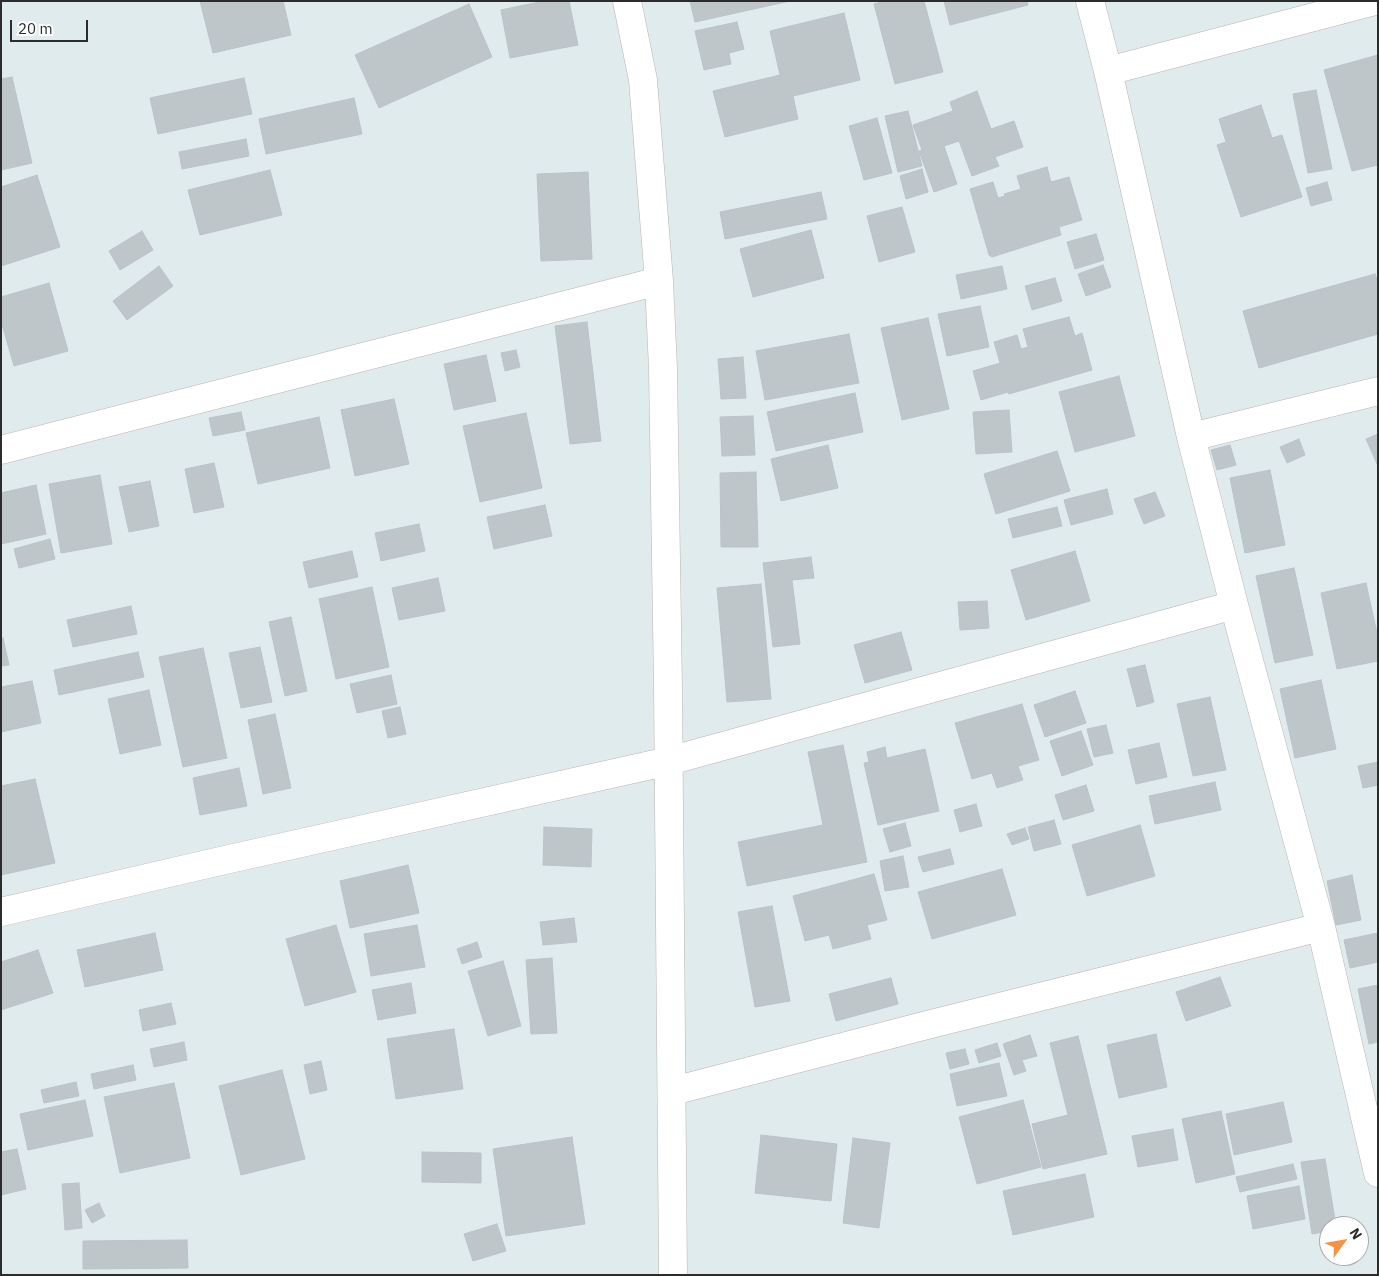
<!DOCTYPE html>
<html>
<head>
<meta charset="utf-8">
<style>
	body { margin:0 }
	#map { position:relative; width:1379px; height:1276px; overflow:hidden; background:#dfebed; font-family:"IBM Plex Sans",sans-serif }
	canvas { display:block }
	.frame { position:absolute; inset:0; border:2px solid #2c2c2c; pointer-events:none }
	.north { position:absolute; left:1319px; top:1216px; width:50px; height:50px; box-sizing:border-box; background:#fff; border:1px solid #ababab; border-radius:50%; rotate:58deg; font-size:14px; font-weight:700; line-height:20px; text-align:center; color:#2c2c2c }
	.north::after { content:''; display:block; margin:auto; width:18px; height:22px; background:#f79242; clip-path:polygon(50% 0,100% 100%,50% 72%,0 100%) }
	.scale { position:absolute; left:10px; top:20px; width:78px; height:22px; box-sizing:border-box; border:2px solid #2c2c2c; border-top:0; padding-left:6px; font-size:15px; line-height:18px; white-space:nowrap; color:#2c2c2c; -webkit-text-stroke:4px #fff; paint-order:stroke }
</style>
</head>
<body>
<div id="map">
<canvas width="1379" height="1276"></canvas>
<div class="frame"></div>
<div class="north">N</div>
<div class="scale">20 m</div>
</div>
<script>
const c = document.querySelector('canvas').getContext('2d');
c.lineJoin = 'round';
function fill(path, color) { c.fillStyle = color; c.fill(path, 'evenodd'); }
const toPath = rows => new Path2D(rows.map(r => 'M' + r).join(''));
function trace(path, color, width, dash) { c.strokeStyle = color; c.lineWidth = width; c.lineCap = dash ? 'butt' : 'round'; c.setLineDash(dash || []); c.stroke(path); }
const building = toPath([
	[200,1,283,1,291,35,213,53,200,1],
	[544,1,569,1,578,45,510,58,501,10,544,1],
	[690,1,790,1,695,22,690,1],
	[885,1,924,1,943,72,895,84,874,4,885,1],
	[944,1,1027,1,1028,5,950,25,944,1],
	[469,4,492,57,379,108,355,55,469,4],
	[844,13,860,80,793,96,798,119,725,137,713,91,780,75,770,31,844,13],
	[737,22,744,49,729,53,731,64,704,70,695,31,737,22],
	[1378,55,1378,165,1352,171,1324,70,1378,55],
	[12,77,32,163,1,170,1,79,12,77],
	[244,78,252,114,158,134,150,98,244,78],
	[1316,90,1332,169,1308,173,1293,94,1316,90],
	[977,91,991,129,1014,121,1023,147,995,157,999,166,972,176,959,141,944,146,957,184,934,192,919,151,922,150,913,125,953,111,950,102,977,91],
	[354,98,362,134,266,154,259,119,354,98],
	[1261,105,1272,138,1282,135,1302,197,1241,217,1217,145,1226,142,1219,119,1261,105],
	[908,111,922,166,898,172,885,116,908,111],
	[877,118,892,173,864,180,849,126,877,118],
	[246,139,249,156,182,169,179,152,246,139],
	[1047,167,1051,182,1069,177,1082,220,1059,227,1061,235,992,257,989,255,970,189,993,182,998,198,1005,196,1004,194,1021,189,1017,176,1047,167],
	[922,169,928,192,906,199,900,176,922,169],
	[270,170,282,215,200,235,188,190,270,170],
	[588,172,592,259,541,261,537,174,588,172],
	[37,175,60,247,1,266,1,187,37,175],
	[1327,182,1332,200,1311,206,1306,188,1327,182],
	[821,192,827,219,725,239,720,212,821,192],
	[902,207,915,252,879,262,867,216,902,207],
	[811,230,824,278,753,297,740,249,811,230],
	[142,231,153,250,120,270,109,251,142,231],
	[1096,234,1104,260,1075,269,1067,242,1096,234],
	[1103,265,1111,287,1086,296,1078,274,1103,265],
	[159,266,173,286,127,320,113,301,159,266],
	[1002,266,1007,289,961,299,956,275,1002,266],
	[1375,274,1378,282,1378,334,1259,368,1243,311,1375,274],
	[1055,278,1062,301,1032,310,1025,286,1055,278],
	[49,283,68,351,14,366,1,321,1,297,49,283],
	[980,306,989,347,947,356,938,314,980,306],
	[1069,317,1075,336,1082,333,1092,370,1009,394,1008,392,981,400,973,371,1000,363,994,342,1017,335,1021,349,1028,347,1023,329,1069,317],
	[928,318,949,409,902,420,881,328,928,318],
	[587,322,601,441,570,444,555,326,587,322],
	[849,334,859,383,765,400,756,351,849,334],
	[516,350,520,367,505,371,501,353,516,350],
	[486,355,496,401,454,410,444,364,486,355],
	[743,357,746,398,721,399,718,359,743,357],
	[1119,376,1135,436,1075,452,1059,392,1119,376],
	[855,393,863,432,776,451,767,412,855,393],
	[394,399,409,464,355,476,341,410,394,399],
	[1009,410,1012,452,976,454,973,412,1009,410],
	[241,412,245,430,213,436,209,418,241,412],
	[526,413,542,488,480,502,463,426,526,413],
	[753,416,755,455,722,456,720,417,753,416],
	[319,417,330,468,258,484,246,433,319,417],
	[1378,434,1378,466,1366,439,1378,434],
	[1299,439,1305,455,1287,463,1280,447,1299,439],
	[828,445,838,488,781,501,771,459,828,445],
	[1230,445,1236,465,1217,470,1211,450,1230,445],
	[1057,451,1070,491,996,514,984,474,1057,451],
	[214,463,224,507,194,513,185,469,214,463],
	[1270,470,1285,545,1245,553,1230,478,1270,470],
	[756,472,758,547,721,547,720,473,756,472],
	[100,475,112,544,61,553,49,484,100,475],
	[150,481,159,526,129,532,119,487,150,481],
	[36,485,46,534,1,544,1,493,36,485],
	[1107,489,1113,514,1071,525,1064,500,1107,489],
	[1155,492,1165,516,1144,524,1134,499,1155,492],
	[545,505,552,536,494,549,487,517,545,505],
	[1057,507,1062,526,1013,538,1008,519,1057,507],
	[419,524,425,551,381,561,375,533,419,524],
	[50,539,55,559,19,568,14,549,50,539],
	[352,551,358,577,309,588,303,562,352,551],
	[1075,551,1090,601,1026,620,1011,570,1075,551],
	[811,557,814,578,792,580,800,644,773,647,763,563,811,557],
	[1294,568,1313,655,1275,663,1256,576,1294,568],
	[438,578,445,611,399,620,392,588,438,578],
	[1366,583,1378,638,1378,661,1337,669,1321,593,1366,583],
	[761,584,771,699,727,702,717,588,761,584],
	[372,587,389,667,336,679,319,599,372,587],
	[987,601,989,628,960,630,958,602,987,601],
	[131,606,137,634,73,647,67,620,131,606],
	[291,617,307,691,285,696,269,622,291,617],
	[901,632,912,670,865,683,854,645,901,632],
	[3,638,9,665,1,666,1,639,3,638],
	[260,647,272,702,241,708,229,653,260,647],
	[203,648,227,758,183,767,159,657,203,648],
	[138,652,144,677,59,695,54,670,138,652],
	[1145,665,1154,702,1137,707,1127,669,1145,665],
	[391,675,397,704,357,713,350,684,391,675],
	[1321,680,1336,749,1295,758,1280,689,1321,680],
	[32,681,41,723,1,732,1,687,32,681],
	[149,690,161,745,120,754,108,699,149,690],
	[1075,691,1086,723,1045,737,1034,705,1075,691],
	[1210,697,1226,770,1193,776,1177,704,1210,697],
	[1022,704,1039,760,1018,766,1023,780,997,788,992,773,972,779,955,723,1022,704],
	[400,707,406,734,388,738,382,711,400,707],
	[275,714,291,788,263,794,248,720,275,714],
	[1106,725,1113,753,1094,757,1087,729,1106,725],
	[1081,731,1093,765,1062,776,1050,741,1081,731],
	[1159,743,1167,777,1136,784,1128,750,1159,743],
	[843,745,867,862,747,886,738,842,823,825,808,752,843,745],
	[885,747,887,758,925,749,939,811,878,825,864,763,869,762,867,752,885,747],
	[1378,762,1378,785,1363,788,1358,766,1378,762],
	[239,768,247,806,200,815,193,778,239,768],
	[35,779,55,863,1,875,1,786,35,779],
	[1215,782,1221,810,1155,824,1149,796,1215,782],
	[1086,785,1094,811,1063,820,1055,795,1086,785],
	[976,804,982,826,960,832,954,810,976,804],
	[1054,820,1061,844,1034,851,1028,827,1054,820],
	[905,823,911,846,890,852,883,829,905,823],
	[1140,825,1155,876,1087,896,1072,845,1140,825],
	[544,827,592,829,591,867,543,865,544,827],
	[1025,828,1029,839,1012,845,1007,834,1025,828],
	[950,849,954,864,923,872,918,857,950,849],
	[903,856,909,887,885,891,880,861,903,856],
	[408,865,419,913,350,928,340,881,408,865],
	[1002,869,1016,915,932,939,918,892,1002,869],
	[874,874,887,920,867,925,871,939,833,949,829,935,805,941,793,896,874,874],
	[1352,875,1361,920,1336,925,1327,881,1352,875],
	[772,906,790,1001,755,1007,738,912,772,906],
	[574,918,577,942,543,945,540,922,574,918],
	[336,925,356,992,305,1006,286,939,336,925],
	[417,925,425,967,371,976,364,934,417,925],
	[155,933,163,970,85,987,77,950,155,933],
	[1378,933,1378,962,1350,968,1344,940,1378,933],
	[477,942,482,957,462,964,457,949,477,942],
	[38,950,53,993,1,1010,1,962,38,950],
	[552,958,557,1033,531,1034,526,960,552,958],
	[503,961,521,1026,488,1036,468,971,503,961],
	[1220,977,1231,1006,1186,1021,1176,992,1220,977],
	[891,978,898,1004,836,1021,829,994,891,978],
	[411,983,416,1013,378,1020,372,990,411,983],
	[1378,985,1378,1042,1369,1044,1358,989,1378,985],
	[171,1003,176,1024,143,1031,139,1010,171,1003],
	[454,1029,463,1089,396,1099,387,1039,454,1029],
	[1156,1034,1167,1087,1119,1098,1107,1045,1156,1034],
	[1030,1035,1037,1056,1022,1060,1026,1071,1014,1075,1003,1044,1030,1035],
	[1078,1036,1107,1154,1043,1169,1032,1124,1068,1115,1050,1043,1078,1036],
	[184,1042,187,1060,154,1067,150,1049,184,1042],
	[997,1043,1001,1056,979,1063,975,1050,997,1043],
	[965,1049,969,1064,950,1069,946,1053,965,1049],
	[321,1061,327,1090,310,1094,304,1065,321,1061],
	[999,1063,1007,1096,957,1106,950,1074,999,1063],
	[133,1065,136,1080,94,1089,91,1074,133,1065],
	[282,1070,305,1159,241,1175,219,1086,282,1070],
	[76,1082,79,1096,44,1103,41,1090,76,1082],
	[174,1083,190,1158,120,1173,104,1097,174,1083],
	[85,1100,93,1136,28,1150,20,1114,85,1100],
	[1023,1100,1041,1167,977,1184,959,1117,1023,1100],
	[1283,1102,1292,1142,1234,1155,1226,1114,1283,1102],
	[1221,1111,1235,1174,1196,1183,1182,1119,1221,1111],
	[1173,1129,1178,1160,1138,1167,1132,1136,1173,1129],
	[761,1135,837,1144,831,1201,755,1193,761,1135],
	[572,1137,585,1224,506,1236,493,1149,572,1137],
	[853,1138,890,1143,879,1228,843,1223,853,1138],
	[17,1149,26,1189,1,1195,1,1152,17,1149],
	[422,1152,481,1153,481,1183,422,1182,422,1152],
	[1325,1159,1336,1226,1329,1226,1329,1231,1312,1234,1301,1162,1325,1159],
	[1293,1164,1297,1179,1240,1192,1236,1177,1293,1164],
	[1085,1174,1094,1217,1013,1235,1003,1191,1085,1174],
	[79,1183,82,1228,65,1230,62,1184,79,1183],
	[1299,1186,1305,1219,1253,1229,1247,1196,1299,1186],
	[99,1203,105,1216,92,1223,85,1210,99,1203],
	[497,1224,506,1251,473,1261,464,1234,497,1224],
	[187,1240,188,1268,83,1269,83,1241,187,1240]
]);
const minor = toPath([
	[627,1,643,80,659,281,663,369,668,688,673,1275],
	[1090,1,1108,71,1191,437,1234,605,1321,927,1378,1173],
	[1108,71,1375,1],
	[1191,437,1378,391],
	[1,450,659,281],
	[1,912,216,862,669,761,1234,605],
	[673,1091,931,1024,1321,927]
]);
fill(building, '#bec6c9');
trace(building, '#b8c4c9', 1);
trace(minor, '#bcb4af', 29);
trace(minor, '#fff', 28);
</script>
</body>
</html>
